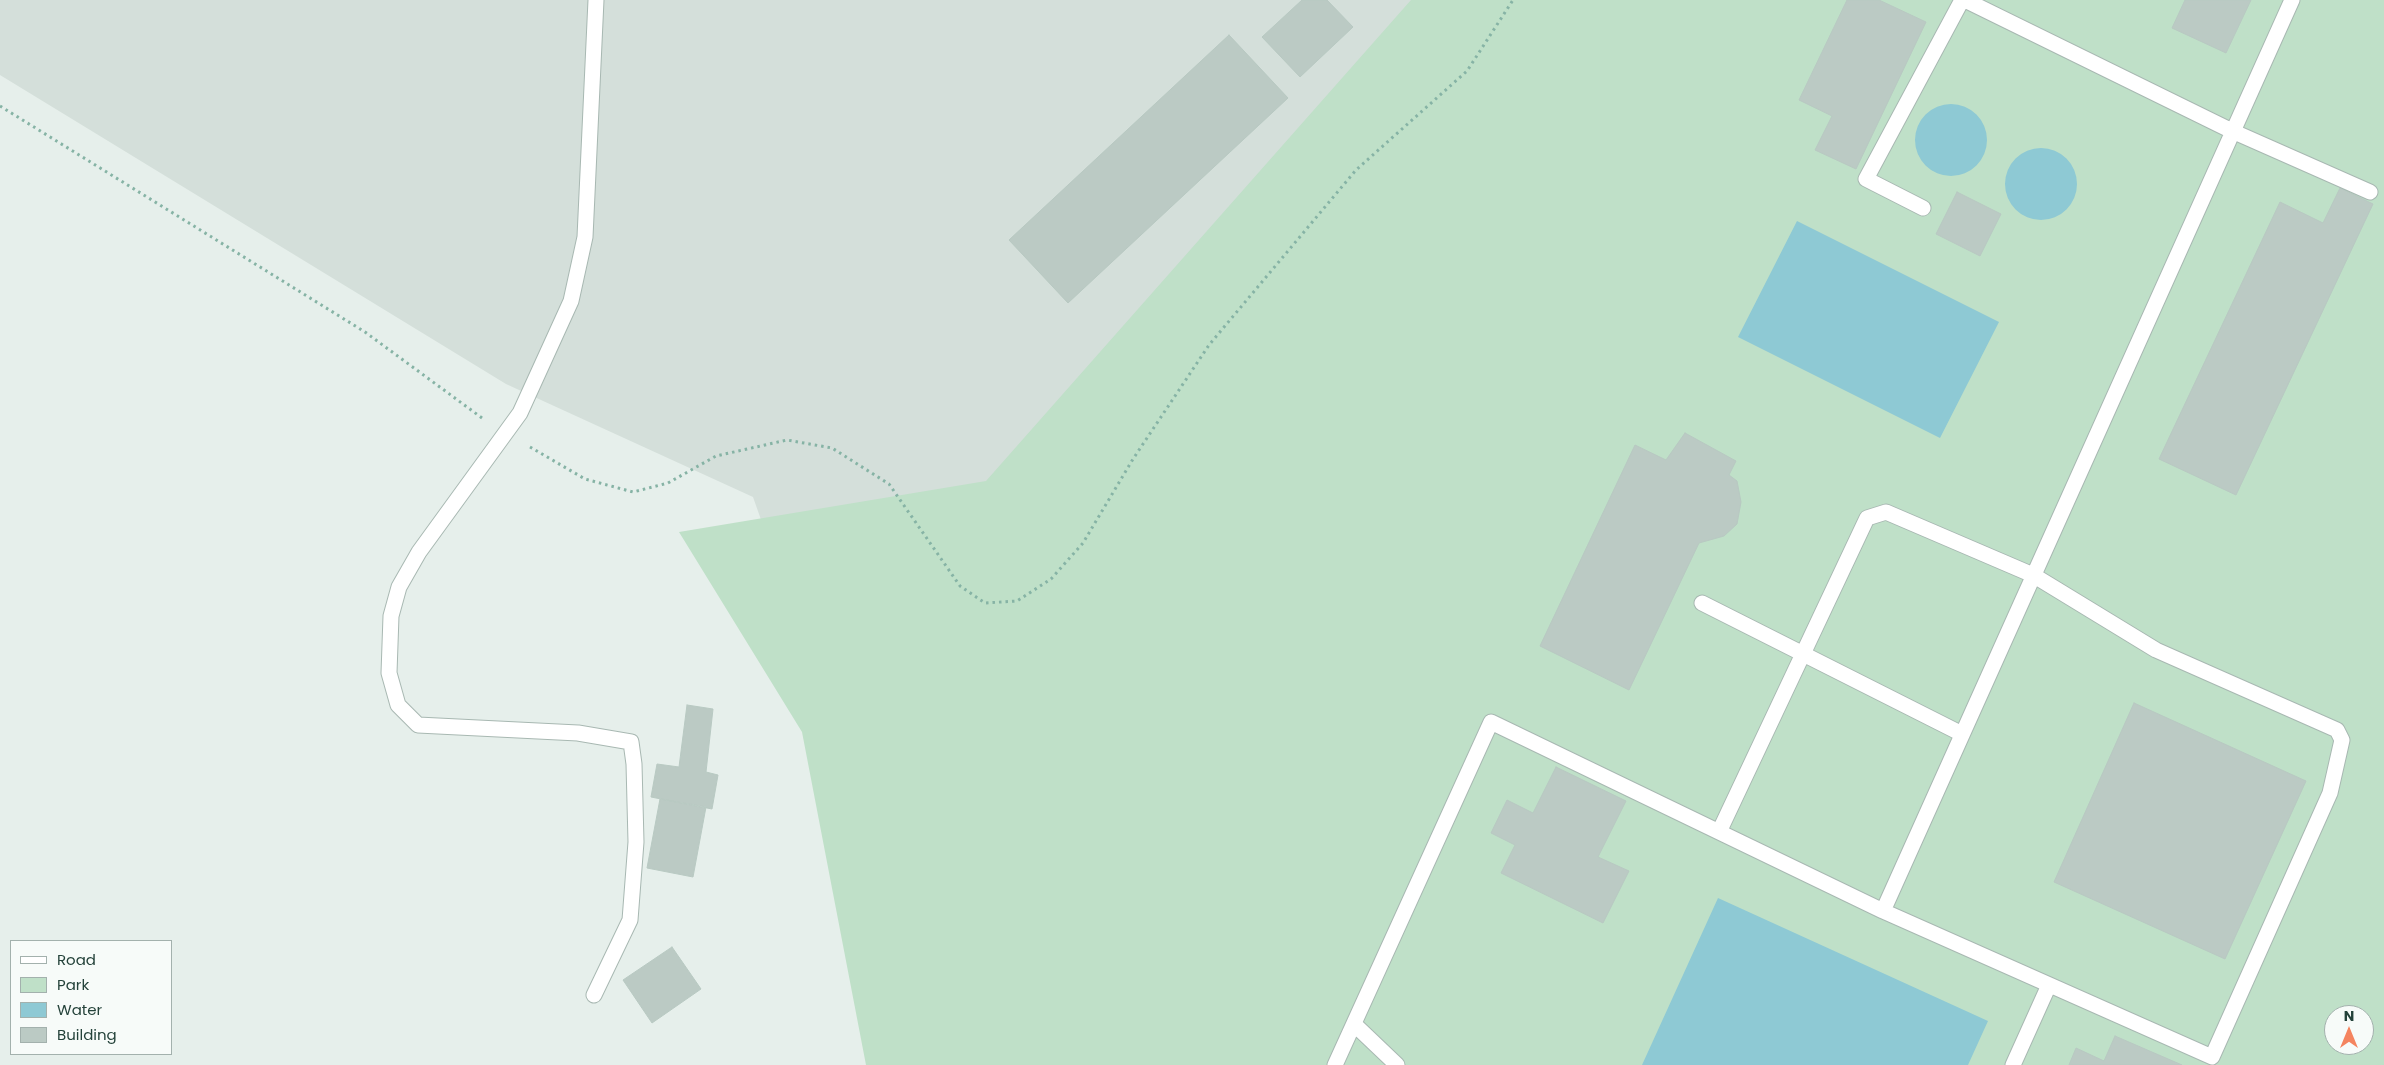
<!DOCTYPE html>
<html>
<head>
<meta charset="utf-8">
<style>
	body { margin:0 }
	#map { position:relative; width:2384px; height:1065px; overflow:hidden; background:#e6efeb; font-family:Poppins,sans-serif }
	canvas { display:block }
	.legend { position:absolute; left:10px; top:940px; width:162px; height:115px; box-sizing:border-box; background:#f7fbf9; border:1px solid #a3b1ad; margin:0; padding:6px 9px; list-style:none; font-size:15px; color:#24423a }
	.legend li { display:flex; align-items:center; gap:10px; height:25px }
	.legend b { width:25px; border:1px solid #a3b1ad }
	.north { position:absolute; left:2324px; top:1005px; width:50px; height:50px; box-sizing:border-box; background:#f7fbf9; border:1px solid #a3b1ad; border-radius:50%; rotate:0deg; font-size:14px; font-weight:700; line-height:20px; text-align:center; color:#24423a }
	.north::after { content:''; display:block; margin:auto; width:18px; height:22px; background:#f4845f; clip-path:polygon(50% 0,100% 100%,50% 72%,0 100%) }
</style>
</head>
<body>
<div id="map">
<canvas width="2384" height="1065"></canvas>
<ul class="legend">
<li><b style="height:6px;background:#fff"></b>Road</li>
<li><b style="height:14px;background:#bfe0c8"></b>Park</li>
<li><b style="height:14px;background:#8ec9d4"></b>Water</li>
<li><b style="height:14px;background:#bbcac4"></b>Building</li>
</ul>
<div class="north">N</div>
</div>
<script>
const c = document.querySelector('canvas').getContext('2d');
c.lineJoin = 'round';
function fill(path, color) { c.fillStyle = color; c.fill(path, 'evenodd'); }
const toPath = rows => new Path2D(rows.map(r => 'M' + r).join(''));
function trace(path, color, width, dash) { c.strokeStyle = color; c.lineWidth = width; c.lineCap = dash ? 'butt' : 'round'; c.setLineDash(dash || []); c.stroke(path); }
const built = toPath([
	[0,0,2384,0,2384,1065,843,752,753,497,506,384,0,75],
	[2334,1015,2364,1015,2364,1045,2334,1045]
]);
const green = toPath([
	[1411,0,2384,0,2384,1065,866,1065,802,732,679,532,986,481],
	[2334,1015,2364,1015,2364,1045,2334,1045]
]);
const water = toPath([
	'1915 140a36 36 0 1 1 72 0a36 36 0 1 1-72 0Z',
	'2005 184a36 36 0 1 1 72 0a36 36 0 1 1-72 0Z',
	[1797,221,1999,322,1940,438,1738,337],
	[1718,898,1988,1021,1968,1065,1642,1065]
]);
const building = toPath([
	[1302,0,1327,0,1353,27,1300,77,1262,37,1302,0],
	[1847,0,1879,0,1926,22,1856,169,1815,150,1832,116,1799,100,1847,0],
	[2185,0,2251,0,2226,53,2172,28,2185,0],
	[1229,35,1288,98,1068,303,1009,240,1229,35],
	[2340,188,2373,204,2236,495,2159,459,2280,202,2323,223,2340,188],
	[1957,192,2001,214,1980,256,1936,234,1957,192],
	[1685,433,1736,461,1729,475,1737,481,1741,502,1737,524,1724,536,1699,543,1629,690,1540,646,1635,445,1666,460,1685,433],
	[2134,703,2306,781,2225,959,2054,882,2134,703],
	[687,705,713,709,706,772,718,775,712,809,651,797,657,764,679,767,687,705],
	[1556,767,1626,801,1598,857,1629,871,1603,923,1501,873,1515,845,1491,833,1507,800,1533,813,1556,767],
	[660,799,706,807,693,877,647,868,660,799],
	[672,947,701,989,652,1023,623,980,672,947],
	[2115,1036,2182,1065,2069,1065,2076,1048,2104,1061,2115,1036]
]);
const path = toPath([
	[0,106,365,332,482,418],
	[530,447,585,479,633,492,668,483,716,456,787,440,832,448,889,484,960,586,985,603,1017,601,1051,579,1083,543,1133,459,1209,345,1356,170,1467,71,1513,0]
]);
const minor = toPath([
	[1965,0,2232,131,2370,192],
	[1923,208,1866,179,1962,0],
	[1702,603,1962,734],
	[1883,911,2292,0],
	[594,995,630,920,636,842,634,764,631,742,578,733,418,725,398,705,389,673,391,616,399,587,419,552,520,413,571,301,585,237,596,0],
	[1354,1024,1397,1065],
	[1335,1065,1491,722,1883,911,2212,1057,2330,793,2342,740,2337,730,2156,650,2033,575,1886,512,1867,518,1719,832],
	[2013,1065,2049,985]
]);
fill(built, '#d4dfda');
fill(green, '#bfe0c8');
fill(water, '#8ec9d4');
fill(building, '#bbcac4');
trace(building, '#b8c9c2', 1);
trace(minor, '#a8b8b2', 17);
trace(path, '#86b3a5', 3, [2.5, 4]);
trace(minor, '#fff', 15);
</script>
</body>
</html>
